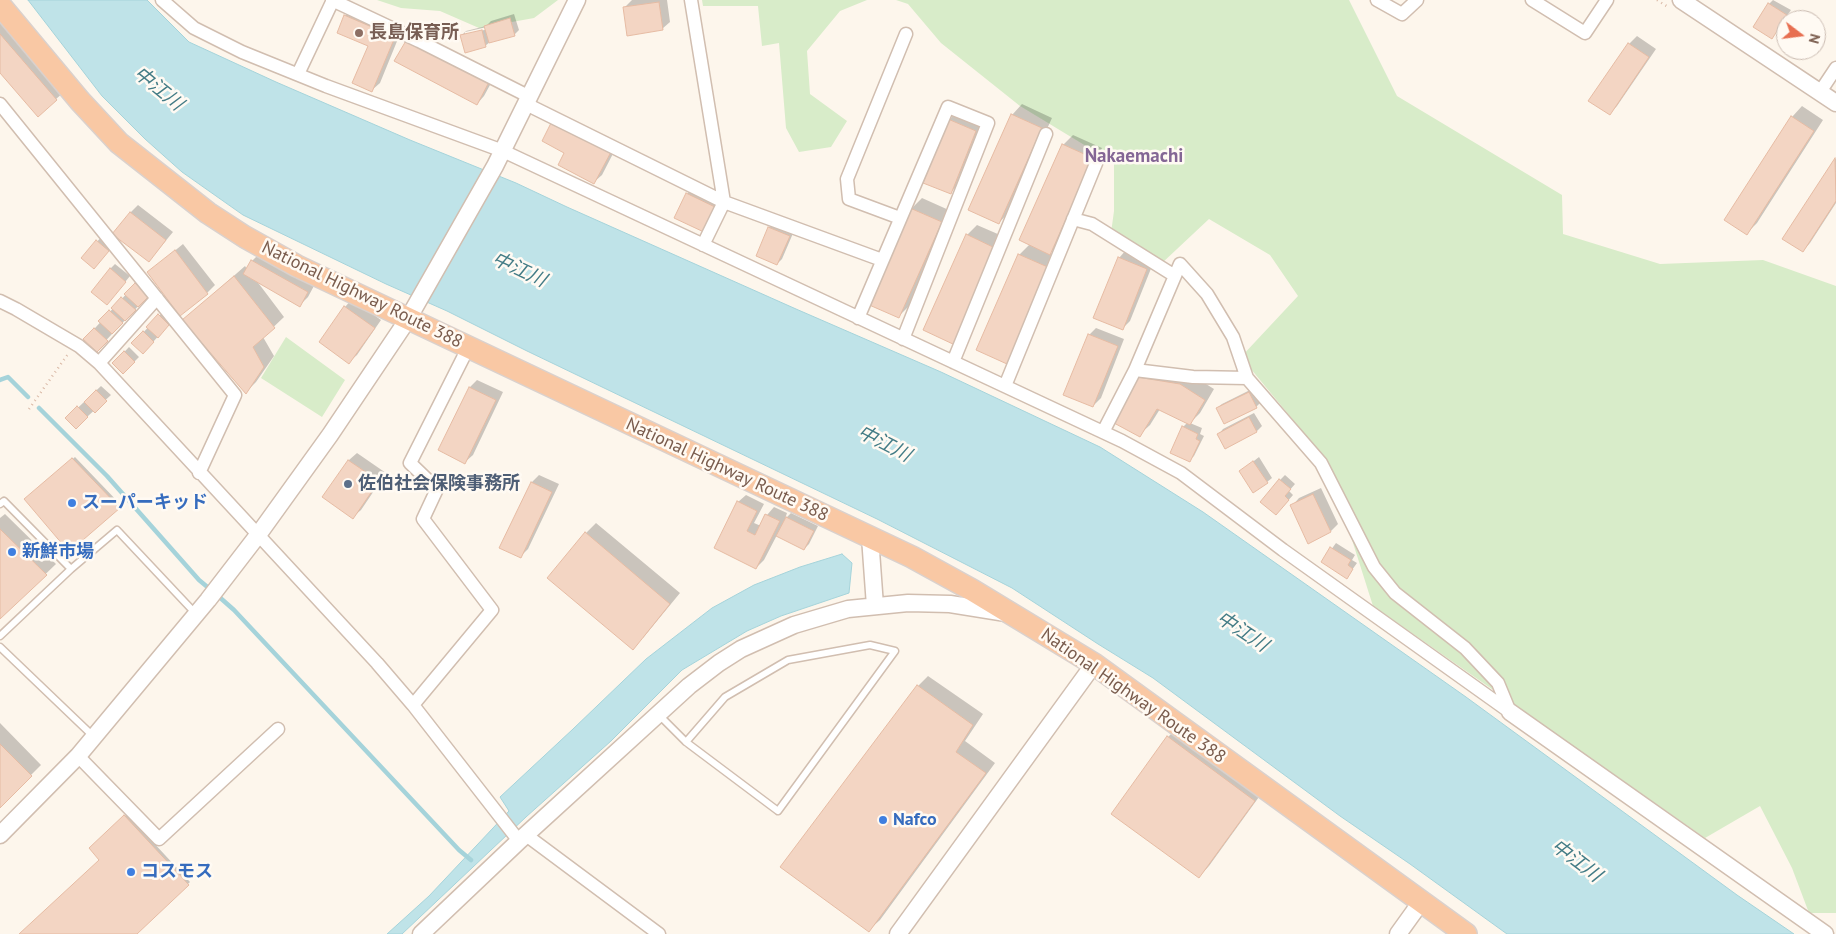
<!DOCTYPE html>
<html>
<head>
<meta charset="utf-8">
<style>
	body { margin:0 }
	#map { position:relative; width:1836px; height:934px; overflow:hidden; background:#fdf6ec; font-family:"PT Sans",sans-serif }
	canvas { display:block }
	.north { position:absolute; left:1776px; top:10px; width:50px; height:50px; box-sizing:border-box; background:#fffaf3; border:1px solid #cabbb1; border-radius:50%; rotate:105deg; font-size:14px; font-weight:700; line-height:20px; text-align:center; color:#7a5c4d }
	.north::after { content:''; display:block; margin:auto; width:18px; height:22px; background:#e76f51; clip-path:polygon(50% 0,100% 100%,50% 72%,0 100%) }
</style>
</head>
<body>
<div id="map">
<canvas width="1836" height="934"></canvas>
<div class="north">N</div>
</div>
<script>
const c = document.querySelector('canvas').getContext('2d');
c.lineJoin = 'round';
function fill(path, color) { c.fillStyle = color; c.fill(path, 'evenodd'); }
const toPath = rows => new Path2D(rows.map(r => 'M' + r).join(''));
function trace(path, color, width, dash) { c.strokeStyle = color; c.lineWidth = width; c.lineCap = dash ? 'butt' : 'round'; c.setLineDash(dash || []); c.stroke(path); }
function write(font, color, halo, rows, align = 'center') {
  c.font = font + ' "PT Sans","Noto Sans JP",sans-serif'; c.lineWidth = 5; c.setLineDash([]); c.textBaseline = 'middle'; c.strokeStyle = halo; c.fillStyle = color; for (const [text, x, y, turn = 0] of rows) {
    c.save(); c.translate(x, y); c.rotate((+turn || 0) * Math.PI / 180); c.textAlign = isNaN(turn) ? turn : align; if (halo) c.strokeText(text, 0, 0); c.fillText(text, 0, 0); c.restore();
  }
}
const green = toPath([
	[377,0,558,0,534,18,479,28,440,11,401,8],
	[702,0,867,0,840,11,807,51,810,94,847,121,831,147,799,152,786,128,779,43,762,46,758,6,703,6],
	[896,0,1349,0,1397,96,1562,195,1563,234,1660,264,1763,260,1836,286,1836,913,1809,913,1792,868,1760,806,1705,838,1373,606,1327,461,1241,357,1298,296,1270,255,1209,219,1161,264,1111,233,1114,211,1114,163,1020,106,941,43,908,4],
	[286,337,345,380,322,417,261,378]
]);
const water = toPath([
	[28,0,147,0,189,42,276,82,410,140,516,183,567,207,796,309,941,372,1100,447,1203,512,1466,697,1737,895,1794,934,1507,934,1410,864,1340,816,1153,678,1098,644,1012,588,877,519,527,351,447,311,386,284,243,215,182,172,145,139,102,96,28,0],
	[842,554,852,563,849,593,781,616,747,631,682,670,611,741,526,817,402,934,387,934,429,896,509,811,500,797,573,729,646,659,712,608,754,585,800,567,842,554]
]);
const shadow = toPath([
	[632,0,667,0,670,22,662,29,624,8],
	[1773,0,1791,10,1772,37,1769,4],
	[353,8,402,29,380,83,372,90,370,45,345,16],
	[514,14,519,30,514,35,490,42,485,46,461,36,466,31,486,26,491,21],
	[487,27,488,29,465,35,465,32],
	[0,18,64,92,38,115,0,71],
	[1637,36,1656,49,1617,106,1609,114,1590,100,1629,44],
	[396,60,496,74,484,96,477,104],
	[1022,104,1052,118,1009,212,999,223,1012,115],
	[1802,106,1823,120,1757,223,1747,233,1726,220,1792,117],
	[957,112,983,123,958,185,950,193,949,120],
	[561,114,618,144,602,175,594,182,566,152,553,122],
	[1073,135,1102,148,1060,243,1050,253,1059,258,1017,352,1007,363,1019,255,1030,244,1063,145],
	[1836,158,1836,203,1810,243,1803,251,1784,239],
	[694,186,724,200,713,224,687,194],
	[922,198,951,211,909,306,899,316,869,303,912,208],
	[138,205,173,232,149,261,130,213],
	[774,222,794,231,782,259,777,264,757,255,769,227],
	[977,225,1007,238,954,343,967,235],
	[102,236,113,245,99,262,83,258],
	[183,244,215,285,207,293,149,272],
	[1126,250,1154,261,1130,321,1123,328,1119,258],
	[260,253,315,284,308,297,300,305,256,280,284,317,263,337,274,356,256,382,246,392,184,320,245,266,247,269,252,261],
	[115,264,130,276,112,298,110,269],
	[140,279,143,301,97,350,85,339],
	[352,299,381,320,357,355,349,362,345,307],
	[164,311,173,320,143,353,133,343],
	[1096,328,1124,339,1101,398,1093,406,1089,335],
	[129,347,139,357,123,373,114,363],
	[1149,367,1190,374,1214,389,1200,413,1190,423,1202,428,1200,434,1204,436,1194,456,1190,460,1183,427,1187,423,1160,409,1150,425,1139,435,1138,378],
	[477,380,503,392,473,455,465,462,470,387],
	[101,386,111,395,76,427,67,418],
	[1254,388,1261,402,1256,407,1217,408,1222,404],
	[1254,413,1262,426,1257,431,1226,448,1219,434,1223,429],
	[357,453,386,473,361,510,353,517,324,497,349,460],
	[75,457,121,505,70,550,26,499],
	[1259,457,1272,478,1267,482,1241,471],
	[539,475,559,484,528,549,520,557,532,482],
	[1285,475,1295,484,1289,491,1293,495,1281,509,1280,480],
	[1321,488,1338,524,1331,531,1292,506,1299,498],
	[746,495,764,504,754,523,761,526,767,515,774,507,787,513,785,519,791,513,818,526,809,544,804,549,777,535,764,560,756,568,738,502],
	[5,514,56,564,0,618,0,518],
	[596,523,680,593,643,638,586,533],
	[1336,543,1355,555,1352,560,1357,563,1347,577,1322,562],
	[928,676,983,714,965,741,995,763,880,920,869,930,918,686],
	[0,723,41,765,0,806],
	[1178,727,1264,790,1209,866,1199,877,1168,737],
	[127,814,190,882,135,934,21,934,101,860,90,848]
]);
const stream = toPath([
	[0,380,8,377,28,397],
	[39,408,107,476,199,580,211,590],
	[217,595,234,610,459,850,471,860]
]);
const building = toPath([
	[659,2,663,30,627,36,623,7,659,2],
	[1768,3,1787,15,1772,39,1753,27,1768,3],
	[344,15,395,37,372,92,352,83,368,46,337,33,344,15],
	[510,18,515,36,489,43,484,26,510,18],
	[482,30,486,47,465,53,460,35,482,30],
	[0,34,57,100,38,117,0,73,0,34],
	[407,39,489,82,477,105,394,61,407,39],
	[1628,43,1649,57,1610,115,1588,101,1628,43],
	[1011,114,1042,128,999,224,968,210,1011,114],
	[1791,116,1814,131,1747,235,1724,220,1791,116],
	[948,119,976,131,951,194,923,183,948,119],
	[552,121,611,152,594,184,558,165,564,153,542,141,552,121],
	[1062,144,1093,158,1050,255,1019,240,1062,144],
	[1835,158,1836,201,1803,252,1782,239,1835,158],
	[686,193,717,208,706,233,674,218,686,193],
	[910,208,942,222,899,318,867,304,910,208],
	[130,212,166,240,149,262,112,234,130,212],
	[768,227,790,236,777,265,756,256,768,227],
	[966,234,997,249,955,345,923,330,966,234],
	[96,240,109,251,94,269,81,258,96,240],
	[175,250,208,294,180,316,147,272,175,250],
	[1018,254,1050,268,1007,364,976,350,1018,254],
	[1118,257,1147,269,1123,330,1093,318,1118,257],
	[251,260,308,292,300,307,243,274,251,260],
	[110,268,126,282,107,305,91,292,110,268],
	[234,276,275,328,253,347,264,367,246,394,182,320,234,276],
	[135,283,149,296,138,307,124,294,135,283],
	[121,297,136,310,125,321,111,308,121,297],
	[344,306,375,328,349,364,319,342,344,306],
	[109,310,123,323,112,334,98,321,109,310],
	[158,314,169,325,158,338,146,327,158,314],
	[94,328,108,341,97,352,83,339,94,328],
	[143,331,154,342,143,354,131,343,143,331],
	[1088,334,1118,346,1093,407,1063,395,1088,334],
	[124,351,135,362,123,374,112,363,124,351],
	[1137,377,1180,384,1205,400,1190,425,1157,409,1140,437,1114,423,1137,377],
	[469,387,496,400,465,464,438,450,469,387],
	[96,390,107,401,95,413,84,402,96,390],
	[1249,392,1257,408,1224,424,1216,408,1249,392],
	[77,406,88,417,76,429,65,418,77,406],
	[1249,417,1257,432,1225,449,1217,434,1249,417],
	[1182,426,1198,434,1196,439,1200,441,1190,462,1170,453,1182,426],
	[72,458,120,508,69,552,24,499,72,458],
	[348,460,379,481,353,519,322,497,348,460],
	[1253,461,1268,483,1253,493,1239,471,1253,461],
	[1279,479,1291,489,1285,496,1289,500,1276,515,1260,502,1279,479],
	[531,482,552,492,521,558,499,548,531,482],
	[1313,494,1331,532,1308,544,1290,505,1313,494],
	[737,501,757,511,747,531,755,535,765,514,780,521,756,569,714,548,737,501],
	[786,517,814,531,804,550,776,536,786,517],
	[0,529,47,575,0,619,0,529],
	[585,532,670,604,633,650,547,578,585,532],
	[1330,547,1351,560,1348,565,1353,569,1347,579,1321,562,1330,547],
	[917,685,973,725,956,752,986,773,869,932,780,867,917,685],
	[1167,736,1255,801,1199,878,1111,814,1167,736],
	[0,744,32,776,0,808,0,744],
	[124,815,189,885,137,934,19,934,99,860,89,848,124,815]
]);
const path = toPath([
	[1657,0,1668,7],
	[29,409,68,354]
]);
const service = toPath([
	[0,504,4,501,71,569,117,530,196,614],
	[0,636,71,569],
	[0,647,93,736],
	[659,715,686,742,725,697,788,660,870,645,895,651,778,811,686,742]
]);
const minor = toPath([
	[162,0,194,28,242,52,326,86,503,151,1122,441,1181,473,1283,550,1510,712],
	[332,0,419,41,530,97],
	[691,0,724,202,703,245],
	[1377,0,1402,14,1417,0],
	[1532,0,1585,33,1607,0],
	[298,74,333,0],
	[1820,92,1836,68],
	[0,104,235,395,199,473],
	[526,104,724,202,882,260],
	[900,218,849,199,847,179,906,34],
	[1073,219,1092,224,1175,276],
	[0,301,16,309,79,346,99,363,377,663,413,705,519,841],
	[858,318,948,107,988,123,903,339],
	[953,362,1046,134],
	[99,363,157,298],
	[1135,370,1193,377,1247,378],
	[1005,386,1097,161],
	[1103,432,1135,370,1180,264,1207,294,1233,337,1247,378,1321,463,1374,567,1395,593,1465,648,1498,683,1510,712],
	[413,705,492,610,423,519,437,489,410,463,468,348],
	[78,756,159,839,278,729],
	[526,835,659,934]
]);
const tertiary = toPath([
	[1681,0,1836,103],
	[870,537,875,606],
	[1510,712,1825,934],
	[0,835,78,756,208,600,258,535,330,435,408,319,495,166,577,0],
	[421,934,519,841,689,686,719,663,741,649,794,625,848,609,908,603,950,604,1006,613],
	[898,934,1094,664],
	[1398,934,1421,902]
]);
const trunk = toPath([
	[0,5,80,101,119,143,208,213,245,237,297,266,912,557,972,590,1094,664,1466,934]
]);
const markers = [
	[359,33,5,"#8d6e63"],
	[348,484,5,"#5c6f8a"],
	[72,503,5,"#3f7fe0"],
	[12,552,5,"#3f7fe0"],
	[883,820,5,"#3f7fe0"],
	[131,872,5,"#3f7fe0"]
];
const educationNames = [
	["長島保育所",369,33]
];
const streetNames = [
	["National Highway Route 388",362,295,26],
	["National Highway Route 388",727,470,25],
	["National Highway Route 388",1133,696,35]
];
const serviceNames = [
	["佐伯社会保険事務所",358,484]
];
const shopNames = [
	["スーパーキッド",82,503],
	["新鮮市場",22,552],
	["Nafco",893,820],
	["コスモス",141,872]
];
const waterNames = [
	["中江川",158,89,39],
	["中江川",519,270,25],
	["中江川",884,444,27],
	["中江川",1242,632,33],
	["中江川",1576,861,37]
];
const neighbourhoodNames = [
	["Nakaemachi",1134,157]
];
fill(green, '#d8ecc9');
fill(water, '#bfe3e8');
trace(water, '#a5d3da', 1);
fill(shadow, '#0003');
trace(stream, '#a5d3da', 4.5);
fill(building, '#f3d5c3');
trace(building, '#e6bba3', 1);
trace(service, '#d1beb0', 9);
trace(minor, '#d1beb0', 15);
trace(tertiary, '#d1beb0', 19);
trace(trunk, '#dad1cd', 24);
trace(path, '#d9b8a5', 2.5, [1, 4]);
trace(service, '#fff', 6);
trace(minor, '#fff', 12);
trace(tertiary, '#fff', 16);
trace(trunk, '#f9c8a4', 21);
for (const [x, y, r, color] of markers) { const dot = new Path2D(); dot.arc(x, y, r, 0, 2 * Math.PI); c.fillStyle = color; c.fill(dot); trace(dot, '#fffaf3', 2); }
write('bold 18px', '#785e54', '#fffaf3', educationNames, 'left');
write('18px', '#7a5c4d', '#fffaf3', streetNames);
write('bold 18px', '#4e5e75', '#fffaf3', serviceNames, 'left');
write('bold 18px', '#366cbe', '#fffaf3', shopNames, 'left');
write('italic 19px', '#437c86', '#fffaf3', waterNames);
write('bold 19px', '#846695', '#fffaf3', neighbourhoodNames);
</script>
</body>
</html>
